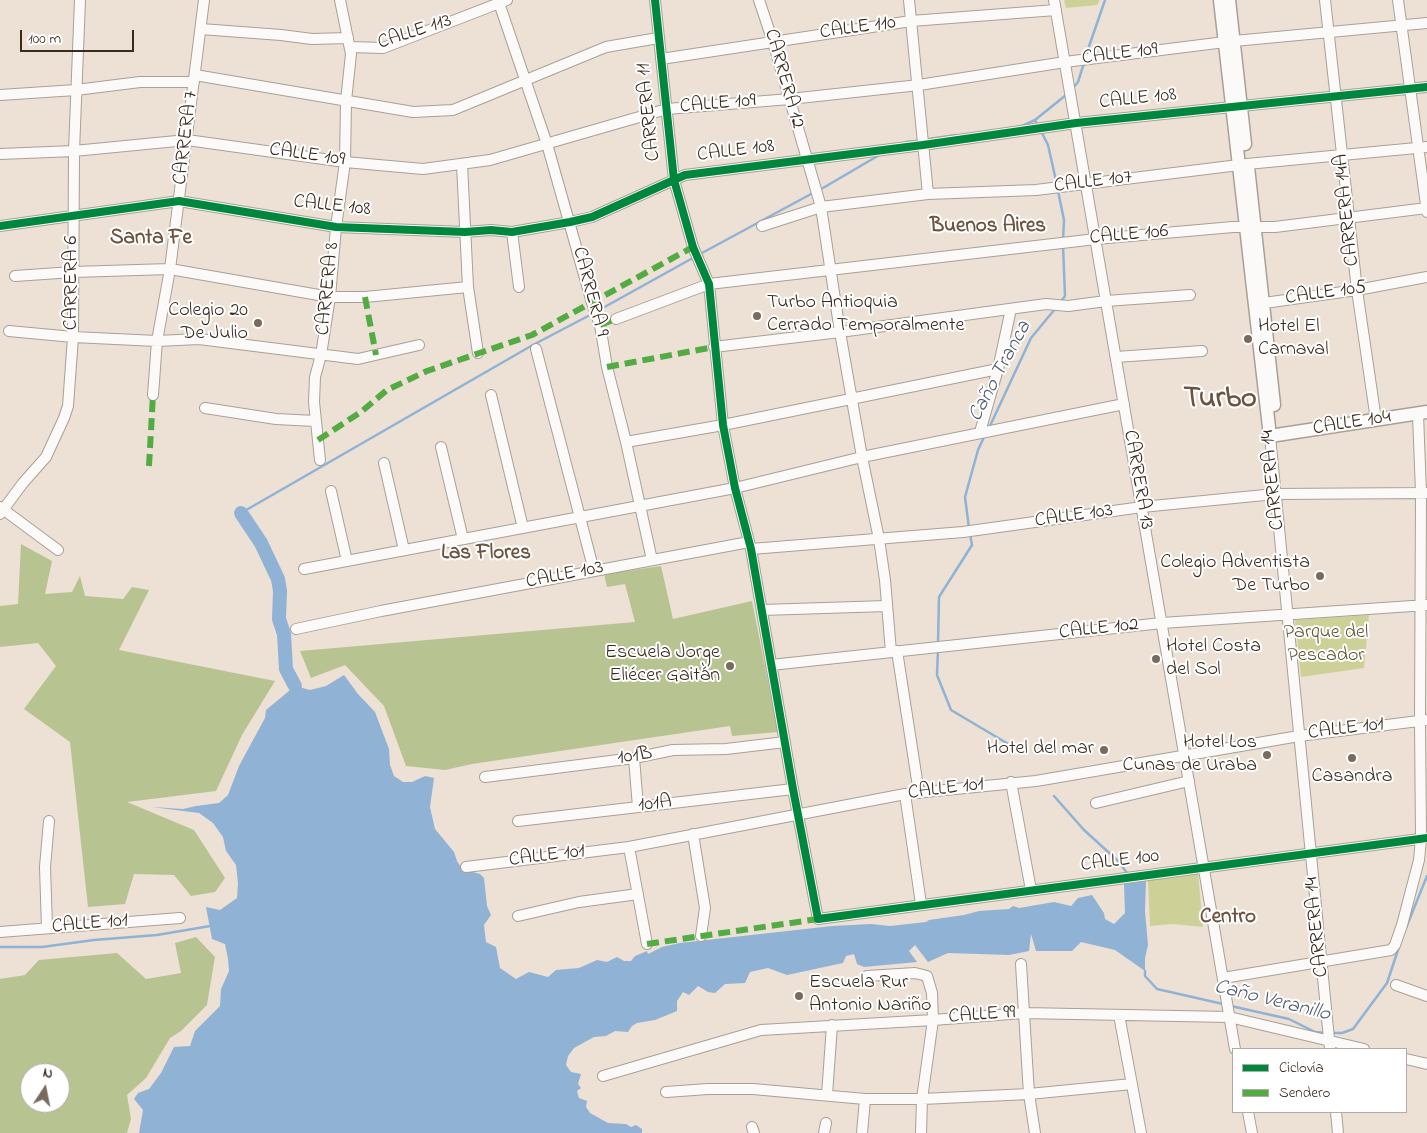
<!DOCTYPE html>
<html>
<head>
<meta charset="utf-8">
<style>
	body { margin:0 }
	#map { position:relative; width:1427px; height:1133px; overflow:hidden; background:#ece1d4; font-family:"Indie Flower",sans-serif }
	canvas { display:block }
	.legend { position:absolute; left:1232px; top:1048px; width:175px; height:65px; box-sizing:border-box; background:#fff; border:1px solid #b1aaa5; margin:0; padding:6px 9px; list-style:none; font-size:15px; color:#3b2a1e }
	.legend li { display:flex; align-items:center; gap:10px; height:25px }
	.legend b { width:25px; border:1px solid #b1aaa5 }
	.north { position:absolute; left:20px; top:1063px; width:50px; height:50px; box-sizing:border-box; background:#fff; border:1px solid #b1aaa5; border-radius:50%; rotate:11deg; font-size:14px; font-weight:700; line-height:20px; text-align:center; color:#3b2a1e }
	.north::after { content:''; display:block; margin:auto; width:18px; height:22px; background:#796a5e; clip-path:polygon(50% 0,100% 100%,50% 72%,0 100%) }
	.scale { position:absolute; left:20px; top:30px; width:114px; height:22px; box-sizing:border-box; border:2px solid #3b2a1e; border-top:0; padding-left:6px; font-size:15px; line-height:18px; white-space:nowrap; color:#3b2a1e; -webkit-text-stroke:4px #fff; paint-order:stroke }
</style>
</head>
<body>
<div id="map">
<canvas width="1427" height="1133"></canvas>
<ul class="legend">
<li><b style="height:6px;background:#00873e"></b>Ciclovía</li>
<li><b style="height:6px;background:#55ab43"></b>Sendero</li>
</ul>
<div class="north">N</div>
<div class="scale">100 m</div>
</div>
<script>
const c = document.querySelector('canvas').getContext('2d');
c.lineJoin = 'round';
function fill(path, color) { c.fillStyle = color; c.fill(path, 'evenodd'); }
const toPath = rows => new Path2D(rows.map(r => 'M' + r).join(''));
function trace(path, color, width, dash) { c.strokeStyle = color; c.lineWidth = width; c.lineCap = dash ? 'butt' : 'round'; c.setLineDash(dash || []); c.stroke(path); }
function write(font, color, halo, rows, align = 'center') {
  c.font = font + ' "Indie Flower",sans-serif'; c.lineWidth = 4; c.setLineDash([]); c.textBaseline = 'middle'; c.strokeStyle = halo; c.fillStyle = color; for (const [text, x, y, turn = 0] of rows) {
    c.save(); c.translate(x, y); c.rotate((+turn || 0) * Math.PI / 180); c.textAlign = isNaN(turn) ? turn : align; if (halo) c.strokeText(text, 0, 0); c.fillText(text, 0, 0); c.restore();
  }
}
const green = toPath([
	[1064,0,1100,0,1097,5,1066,8],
	[1369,615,1364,668,1301,677,1295,620],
	[1198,873,1203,927,1173,924,1150,926,1148,880]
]);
const forest = toPath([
	[21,544,52,561,45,594,72,592,80,576,85,596,123,599,132,587,149,590,119,650,275,681,242,735,216,791,127,802,194,830,225,878,215,892,191,896,174,875,134,874,125,904,88,907,70,742,24,709,56,666,38,643,0,647,0,606,18,604],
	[661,566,673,619,752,601,778,732,732,736,730,726,472,764,445,770,406,766,384,706,345,665,311,678,300,651,635,622,625,584,607,587,604,574],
	[196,937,215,957,207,1005,181,1031,170,1038,146,1078,127,1095,131,1119,127,1133,0,1133,0,979,25,975,39,960,117,953,146,979,181,973,175,943],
	[30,1073,60,1073,60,1103,30,1103]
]);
const water = toPath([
	[344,675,358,694,375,712,389,749,390,765,394,776,403,782,412,782,425,776,434,778,430,807,435,829,454,852,457,861,462,869,480,874,484,878,487,906,491,915,484,925,486,942,496,947,500,968,516,979,529,972,548,977,556,970,579,968,597,960,607,962,617,957,624,961,631,961,635,956,647,951,648,954,662,947,680,943,832,926,871,924,890,926,926,922,929,920,964,915,979,911,1009,909,1013,906,1019,908,1054,902,1071,906,1078,898,1092,895,1104,913,1105,919,1114,924,1125,913,1124,884,1146,881,1145,911,1148,945,1145,958,1145,971,1115,950,1081,942,1072,951,1036,951,1031,934,1029,951,1009,955,948,953,928,962,915,945,909,951,917,962,864,967,857,964,854,954,846,956,843,963,787,975,768,968,750,972,745,983,725,984,715,993,708,992,698,986,689,995,683,992,677,1001,677,1011,655,1020,637,1023,632,1026,628,1032,615,1031,606,1036,594,1037,574,1048,568,1056,566,1065,571,1072,581,1074,578,1084,581,1088,577,1091,579,1098,587,1101,586,1107,590,1113,608,1123,626,1124,631,1127,636,1125,642,1129,642,1133,139,1133,143,1110,134,1099,138,1093,149,1089,161,1073,174,1047,190,1046,195,1031,220,1006,221,989,229,971,228,959,225,944,212,939,206,907,220,910,237,898,238,883,236,865,226,851,223,837,213,823,199,813,152,807,183,809,196,806,219,803,228,795,239,766,265,718,266,710,295,686,310,690,326,686]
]);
const stream = toPath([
	[1085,58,1105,0],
	[1072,89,1078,82,1084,63],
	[1038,126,1035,120,1066,95],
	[1020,127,1035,120],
	[1041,131,1048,145,1057,185],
	[929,139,956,135],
	[906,142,917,141],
	[823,188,881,154],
	[1058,191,1064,220,1063,240],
	[702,253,811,194],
	[1060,303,1065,296,1063,245],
	[601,309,691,259],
	[989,428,1031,338,1055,309],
	[241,513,531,346,590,315],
	[969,528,965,497,978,450,985,435],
	[938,643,939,597,972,545,970,534],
	[938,649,937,675,951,710,1010,745],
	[1054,796,1084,830,1117,860,1128,874],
	[1406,928,1427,876],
	[0,947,42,947,94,940,157,935,210,926],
	[1145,971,1145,976,1157,989,1223,1004],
	[1231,1006,1289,1019,1315,1032,1326,1033],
	[1332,1033,1342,1033,1353,1029,1387,983,1399,947]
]);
const river = toPath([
	[241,513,261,543,278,579,280,591,279,619,284,634,286,669,295,686]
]);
const minor = toPath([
	[498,0,547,144,592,303,600,325,607,367,626,442,652,560],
	[655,0,674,180,693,247,709,284,723,425,735,488,751,549,793,789,818,919,1427,838],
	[759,0,773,42,821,207,840,332,862,457,879,539,885,580,891,652],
	[909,0,928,194],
	[1054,0,1235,1049],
	[1325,0,1357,290,1376,420],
	[1398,0,1427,212],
	[201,29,281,35,312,39,348,38],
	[1234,41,1427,23],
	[350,47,383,48,507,0],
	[661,59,911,21,1056,10],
	[195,75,413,112,453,110,606,47,658,38],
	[0,95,76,90,140,82,194,82],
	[0,154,74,151,187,140,345,162,423,169,490,160,667,109,790,99,919,85,1065,62,1225,42],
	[462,164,468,287,478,353],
	[0,226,179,201,336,227,465,232,491,230,512,232,570,222,592,217,685,175,923,145,1076,123,1427,87],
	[762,226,821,207,928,194,1036,190,1247,164,1427,147],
	[512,232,519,287],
	[15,276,73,272,170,269,330,297,365,297,468,287],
	[1257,304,1357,290,1427,277],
	[616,319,709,284,1096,239,1233,227,1275,227,1427,208],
	[9,331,73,337,157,341,199,339,358,359,419,345],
	[714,347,840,332,1046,304,1068,306,1106,301,1190,295],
	[536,349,594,571],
	[1116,357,1202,351],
	[153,395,157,341,170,269,204,0],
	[491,395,523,528],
	[205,408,276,419,315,421],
	[980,432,998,369],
	[1270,436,1330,1049],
	[626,442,723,425,998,369,1011,309],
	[441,447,463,539],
	[320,460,314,402,315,377,321,355,330,297,336,227,345,162,346,101,351,54,340,0],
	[384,463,404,550],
	[331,491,347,561],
	[0,507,58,550],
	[0,514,23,483,46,457,64,418,68,406,73,337,74,151,80,0],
	[751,549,963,532,1142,507,1275,494,1426,493],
	[304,569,735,488,862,457,1124,404],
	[762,610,887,606],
	[296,629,381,611,749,542],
	[897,651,919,793],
	[771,665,1162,623,1427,605],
	[634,758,638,807],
	[485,777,634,758,673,750,726,749,785,742],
	[1011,782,1031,890],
	[905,794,921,904],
	[1096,803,1189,781],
	[518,821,793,789],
	[693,834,705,908,701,936],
	[629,847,647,944],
	[466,867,629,847,905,794,1036,781,1299,736,1427,720],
	[518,916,579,902,638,894],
	[47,928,45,867,49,821],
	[0,932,180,918],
	[1021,964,1029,1094,1035,1133],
	[867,976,915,973,927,976,932,993,933,1020,922,1099,921,1133],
	[1223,978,1391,950,1395,945,1402,925,1419,860,1421,839,1420,721,1421,493,1418,414],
	[1396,985,1427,996],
	[1119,1015,1141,1133],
	[1406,1059,1427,1064],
	[603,1076,761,1030,933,1020,1023,1013,1229,1017,1364,1049],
	[666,1092,708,1089,753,1089,865,1099,922,1099,1029,1094,1132,1084],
	[827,1095,832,1025],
	[1248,1112,1252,1133],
	[1336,1112,1338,1133],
	[752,1127,754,1133],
	[824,1133,826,1123],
	[862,1133,865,1099]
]);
const major = toPath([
	[1220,0,1270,436,1427,412],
	[1229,0,1245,144],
	[1248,167,1274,405]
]);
const quiet = toPath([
	[365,297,376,355],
	[600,325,616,319],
	[607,367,714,347],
	[318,440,361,412,387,390,427,371,532,335,693,247],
	[149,466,153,395],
	[647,944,818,919]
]);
const cycleway = toPath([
	[655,0,674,180,693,247,709,284,723,425,735,488,751,549,793,789,818,919,1427,838],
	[0,226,179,201,336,227,465,232,491,230,512,232,570,222,592,217,685,175,923,145,1076,123,1427,87]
]);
const markers = [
	[757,316,5,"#796a5e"],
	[258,323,5,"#796a5e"],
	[1248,339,5,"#796a5e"],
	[1320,576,5,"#796a5e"],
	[1156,659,5,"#796a5e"],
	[730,666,5,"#796a5e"],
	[1104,750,5,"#796a5e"],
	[1267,755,5,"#796a5e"],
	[1352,758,5,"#796a5e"],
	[799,996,5,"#796a5e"]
];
const streetNames = [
	["CALLE 110",858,29,-8],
	["CALLE 113",415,33,-18],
	["CALLE 109",1120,55,-7],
	["CARRERA 12",783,79,74],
	["CALLE 108",1138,100,-6],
	["CALLE 109",718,105,-5],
	["CARRERA 11",650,112,-96],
	["CARRERA 7",187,138,-83],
	["CALLE 108",736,152,-7],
	["CALLE 109",307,156,8],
	["CALLE 107",1093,183,-7],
	["CALLE 108",332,207,6],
	["CARRERA 14A",1348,210,-96],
	["CALLE 106",1129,236,-5],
	["CARRERA 6",73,283,-90],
	["CARRERA 8",329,289,-84],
	["CARRERA 9",589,292,75],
	["CALLE 105",1326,294,-8],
	["CALLE 104",1352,424,-9],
	["CARRERA 13",1137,480,80],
	["CARRERA 14",1274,480,-96],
	["CALLE 103",1074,517,-8],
	["CALLE 103",565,576,-11],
	["CALLE 102",1099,630,-6],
	["CALLE 101",1346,730,-7],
	["101B",635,757,-9],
	["CALLE 101",946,790,-7],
	["101A",655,805,-7],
	["CALLE 101",547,857,-7],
	["CALLE 100",1120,862,-7],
	["CALLE 101",90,925,-5],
	["CARRERA 14",1318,927,-96],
	["CALLE 99",982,1016,-4]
];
const poiNames = [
	["Turbo Antioquia",767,304,"left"],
	["Cerrado Temporalmente",767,327,"left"],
	["Colegio 20",248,312],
	["De Julio",248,335],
	["Hotel El",1258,328,"left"],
	["Carnaval",1258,351,"left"],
	["Colegio Adventista",1310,564],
	["De Turbo",1310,587],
	["Hotel Costa",1166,648,"left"],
	["del Sol",1166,671,"left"],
	["Escuela Jorge",720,654],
	["Eliécer Gaitán",720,677],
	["Hotel Los",1257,744],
	["Cunas de Uraba",1257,767],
	["Hotel del mar",1094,750],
	["Casandra",1352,778,"center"],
	["Escuela Rur",809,984,"left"],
	["Antonio Nariño",809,1007,"left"]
];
const parkNames = [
	["Parque del",1326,634],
	["Pescador",1326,657]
];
const neighbourhoodNames = [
	["Buenos Aires",988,228],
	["Santa Fe",151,240],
	["Las Flores",486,555],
	["Centro",1228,919]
];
const waterNames = [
	["Caño Tranca",1001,372,-62],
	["Caño Veranillo",1272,1002,14]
];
const townNames = [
	["Turbo",1220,401]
];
fill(green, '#cdd198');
fill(forest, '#b8c392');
fill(water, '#90b2d5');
trace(stream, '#90b2d5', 2.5);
trace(river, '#90b2d5', 14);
trace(minor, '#a8a097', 12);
trace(major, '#a8a097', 15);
trace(minor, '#fcfaf9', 10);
trace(major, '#fcfaf9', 12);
trace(quiet, '#55ab43', 6, [12, 6]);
trace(cycleway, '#00873e', 8);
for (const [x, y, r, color] of markers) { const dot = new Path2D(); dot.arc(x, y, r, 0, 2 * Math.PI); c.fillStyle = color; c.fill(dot); trace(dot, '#fff', 2); }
write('20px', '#3b2a1e', '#fff', streetNames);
write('20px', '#3b2a1e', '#fff', poiNames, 'right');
write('20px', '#5f5834', '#fff', parkNames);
write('bold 21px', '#6d5440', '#fff', neighbourhoodNames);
write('italic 21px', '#505e71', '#fff', waterNames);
write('bold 30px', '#6d5440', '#fff', townNames);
</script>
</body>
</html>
